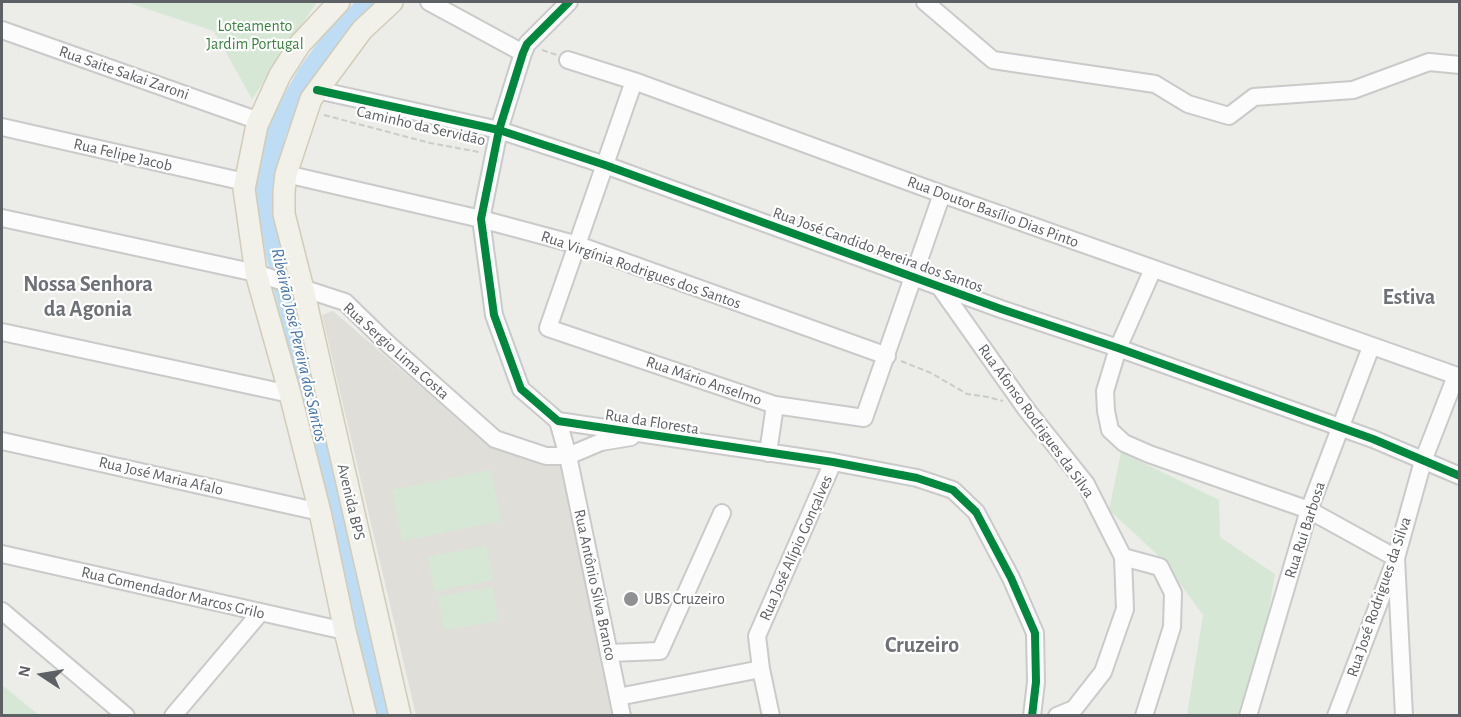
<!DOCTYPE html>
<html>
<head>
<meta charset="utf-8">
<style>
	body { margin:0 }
	#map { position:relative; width:1461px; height:717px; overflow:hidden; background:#ecece8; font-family:"Alegreya Sans",sans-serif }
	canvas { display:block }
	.frame { position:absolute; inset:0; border:3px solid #5d6065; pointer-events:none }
	.north { position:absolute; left:12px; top:645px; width:60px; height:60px; -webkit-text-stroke:4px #fff; paint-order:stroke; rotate:282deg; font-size:16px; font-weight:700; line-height:24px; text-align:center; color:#5d6065 }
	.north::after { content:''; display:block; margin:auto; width:21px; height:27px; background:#5d6065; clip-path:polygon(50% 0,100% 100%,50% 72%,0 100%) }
</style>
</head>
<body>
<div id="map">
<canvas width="1461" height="717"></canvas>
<div class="frame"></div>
<div class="north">N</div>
</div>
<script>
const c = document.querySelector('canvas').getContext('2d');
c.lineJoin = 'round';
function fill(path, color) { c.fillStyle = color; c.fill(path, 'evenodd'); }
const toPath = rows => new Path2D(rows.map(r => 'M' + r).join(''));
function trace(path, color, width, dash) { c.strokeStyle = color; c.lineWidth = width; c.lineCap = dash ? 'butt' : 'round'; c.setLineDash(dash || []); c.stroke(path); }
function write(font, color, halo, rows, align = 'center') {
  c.font = font + ' "Alegreya Sans",sans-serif'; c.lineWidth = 4.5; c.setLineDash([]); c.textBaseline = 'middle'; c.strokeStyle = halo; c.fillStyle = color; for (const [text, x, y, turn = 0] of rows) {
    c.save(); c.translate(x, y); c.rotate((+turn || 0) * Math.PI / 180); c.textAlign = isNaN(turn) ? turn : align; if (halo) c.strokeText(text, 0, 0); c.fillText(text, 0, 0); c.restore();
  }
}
const education = toPath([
	[333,311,489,446,543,466,560,463,612,715,416,715,322,315]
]);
const green = toPath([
	[126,2,317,2,252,99,214,31],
	[264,283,299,296,394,715,368,715],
	[1121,452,1219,500,1220,537,1275,574,1265,633,1239,715,1187,715,1203,615,1162,559,1109,510],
	[491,470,501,521,402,541,392,490],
	[486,546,493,580,434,591,428,557],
	[493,587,498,621,444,630,438,597],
	[2,685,39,715,2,715]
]);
const river = toPath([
	[371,2,336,36,308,75,275,132,266,193,277,255,339,507,363,618,388,716]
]);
const path = toPath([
	[542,50,557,55],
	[324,115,430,143,479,152],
	[901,361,931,373,967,394,988,397,1003,401]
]);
const minor = toPath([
	[429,2,523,53],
	[569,2,527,44,523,53,499,130,481,219,494,315,521,389,558,421,833,462,917,478,953,490,976,512,1011,578,1035,633,1036,682,1032,716],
	[925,2,993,60,1155,84,1188,104,1229,116,1254,97,1353,90,1429,62,1460,65],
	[2,30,259,121],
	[568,60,634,81,942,194,1460,377],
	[634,81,548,328,775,405,864,418,942,194],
	[317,90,499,130,605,165,1001,309,1118,348,1373,439,1460,476],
	[2,127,245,182],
	[286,174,481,219,578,245,887,356],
	[2,218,256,273,345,302,387,343,495,439,546,456,568,456,601,442,631,437],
	[1153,269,1118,348,1105,391,1106,411,1110,430,1124,443,1149,454,1309,510,1396,558,1404,716],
	[939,286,1026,409,1086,484,1123,557,1125,609,1103,672,1074,709,1057,716],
	[2,332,290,394],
	[558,421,568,456,622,716],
	[2,441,320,512],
	[768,453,775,405],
	[2,554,345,631],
	[1123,557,1160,567,1173,593,1172,627,1144,716],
	[2,611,126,716],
	[609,653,660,651,722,513],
	[618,697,761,669],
	[173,716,260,613],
	[771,716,761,669,757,636,833,462],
	[1248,716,1309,510,1371,347],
	[1336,716,1396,558,1423,461,1456,376]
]);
const major = toPath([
	[339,2,300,44,280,75,257,125,244,189,256,273,290,394,320,512,345,631,366,716],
	[392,2,362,30,311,99,286,174,284,192,284,214,303,289,400,716]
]);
const cycleway = toPath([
	[569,2,527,44,523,53,499,130,481,219,494,315,521,389,558,421,833,462,917,478,953,490,976,512,1011,578,1035,633,1036,682,1032,716],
	[317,90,499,130,605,165,1001,309,1118,348,1373,439,1460,476]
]);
const markers = [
	[631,599,8,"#8f9193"]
];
const parkNames = [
	["Loteamento",255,26],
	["Jardim Portugal",255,44]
];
const streetNames = [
	["Rua Saite Sakai Zaroni",124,73,19],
	["Caminho da Servidão",421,126,13],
	["Rua Felipe Jacob",123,155,13],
	["Rua Doutor Basílio Dias Pinto",993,212,20],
	["Rua José Candido Pereira dos Santos",878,250,20],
	["Rua Virgínia Rodrigues dos Santos",641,270,19],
	["Rua Sergio Lima Costa",396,351,42],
	["Rua Mário Anselmo",704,381,19],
	["Rua Afonso Rodrigues da Silva",1036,421,54],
	["Rua da Floresta",652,422,9],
	["Rua José Maria Afalo",161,476,13],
	["Avenida BPS",351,502,77],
	["Rua Rui Barbosa",1305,530,-72],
	["Rua José Alípio Gonçalves",796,548,-66],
	["Rua Antônio Silva Branco",595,585,78],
	["Rua Comendador Marcos Grilo",173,593,13],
	["Rua José Rodrigues da Silva",1379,597,-71]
];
const poiNames = [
	["UBS Cruzeiro",644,599]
];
const waterNames = [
	["Ribeirão José Pereira dos Santos",299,345,77]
];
const districtNames = [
	["Nossa Senhora",88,284],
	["da Agonia",88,309],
	["Estiva",1409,297],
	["Cruzeiro",922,645]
];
fill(education, '#dfded8');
fill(green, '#d6e8d5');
trace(river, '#bedcf4', 22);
trace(minor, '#c9cac9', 20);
trace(major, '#d2ccb8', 24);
trace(path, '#c8cdcb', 2, [6, 3]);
trace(minor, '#fcfcfc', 16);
trace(major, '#f2f1e9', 21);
trace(cycleway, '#00873e', 8);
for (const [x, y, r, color] of markers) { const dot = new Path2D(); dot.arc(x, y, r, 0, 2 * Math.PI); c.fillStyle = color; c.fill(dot); trace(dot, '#fff', 2); }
write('16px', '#3d8442', '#fff', parkNames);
write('16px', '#5d6065', '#fff', streetNames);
write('16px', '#5d6065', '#fff', poiNames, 'left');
write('italic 18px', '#4976aa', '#fff', waterNames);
write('bold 22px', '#6e7277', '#fff', districtNames);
</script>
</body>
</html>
